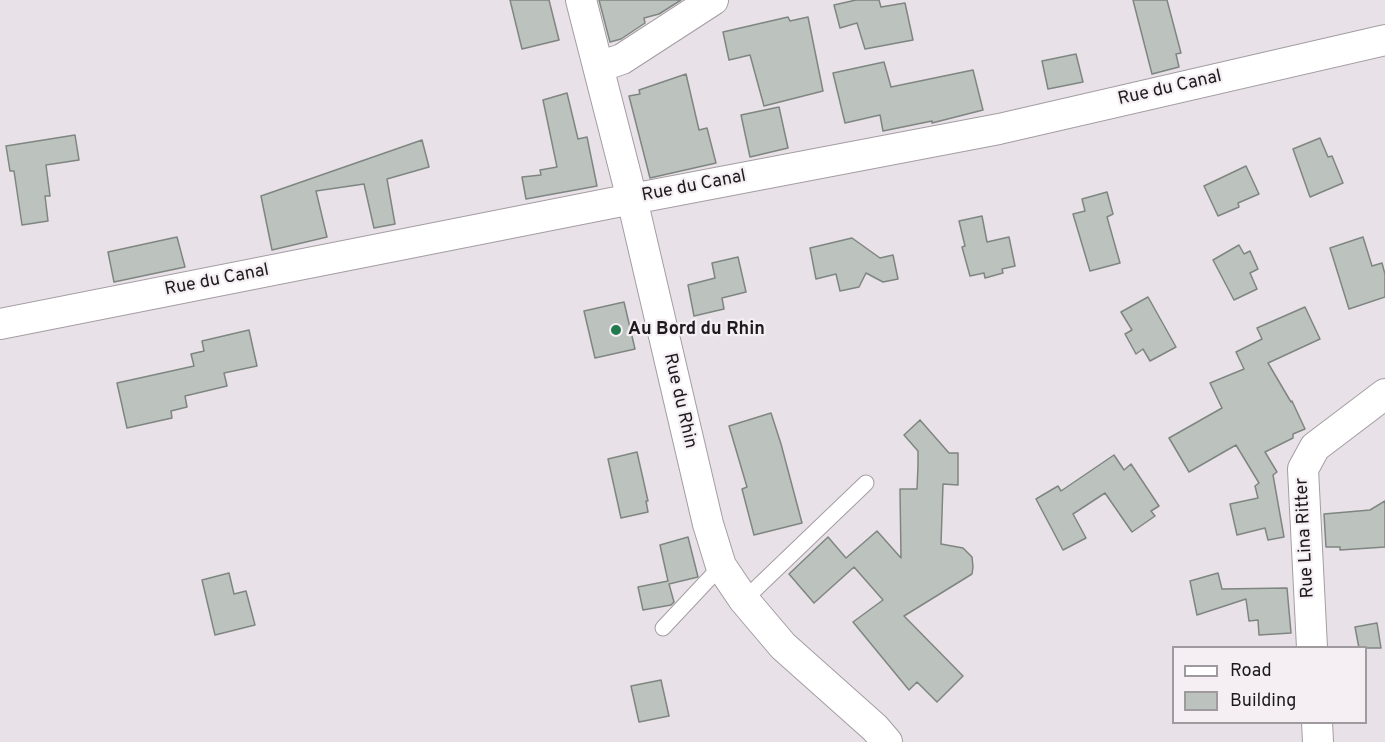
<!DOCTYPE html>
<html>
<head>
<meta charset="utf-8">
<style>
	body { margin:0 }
	#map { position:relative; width:1385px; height:742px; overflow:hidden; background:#e8e1e7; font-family:Overpass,sans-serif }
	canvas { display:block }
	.legend { position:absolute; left:1172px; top:646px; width:195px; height:78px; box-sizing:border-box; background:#f5eff4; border:2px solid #9f9a9e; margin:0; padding:8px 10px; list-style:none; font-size:18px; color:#1d1b1d }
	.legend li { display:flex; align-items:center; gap:12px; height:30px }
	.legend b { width:30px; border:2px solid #9f9a9e }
</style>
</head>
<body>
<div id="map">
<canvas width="1385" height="742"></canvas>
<ul class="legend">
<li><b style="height:8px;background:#fff"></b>Road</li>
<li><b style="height:16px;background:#bcc3be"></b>Building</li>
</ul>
</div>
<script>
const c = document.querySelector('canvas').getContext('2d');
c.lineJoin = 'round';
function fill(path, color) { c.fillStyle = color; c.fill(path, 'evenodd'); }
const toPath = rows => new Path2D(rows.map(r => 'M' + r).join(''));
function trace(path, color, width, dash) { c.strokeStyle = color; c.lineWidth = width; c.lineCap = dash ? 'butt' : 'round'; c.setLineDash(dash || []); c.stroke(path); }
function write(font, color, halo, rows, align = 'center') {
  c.font = font + ' Overpass,sans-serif'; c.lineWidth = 4.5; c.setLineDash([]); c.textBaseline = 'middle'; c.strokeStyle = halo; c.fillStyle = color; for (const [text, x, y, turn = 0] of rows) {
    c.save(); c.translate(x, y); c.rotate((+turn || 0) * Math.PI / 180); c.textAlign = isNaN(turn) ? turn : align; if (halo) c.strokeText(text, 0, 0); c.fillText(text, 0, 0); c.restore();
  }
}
const building = toPath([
	[510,0,549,0,559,40,522,49,510,0],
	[599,0,681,0,659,14,644,18,645,23,621,39,610,42,599,0],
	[856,0,879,0,881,7,905,3,913,40,865,49,857,23,840,28,834,5,856,0],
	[1133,0,1167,0,1181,53,1176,54,1179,67,1152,74,1133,0],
	[788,17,790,21,808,17,823,91,764,106,750,55,729,60,723,32,788,17],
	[1076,54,1083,82,1048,89,1042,61,1076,54],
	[884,62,891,87,973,70,983,110,932,123,932,121,883,131,880,115,845,123,833,73,884,62],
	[686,74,699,130,707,128,716,163,650,178,629,96,640,94,639,90,686,74],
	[567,93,578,139,587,137,597,186,526,199,522,177,541,175,540,170,557,167,543,100,567,93],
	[779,107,788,148,750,157,741,115,779,107],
	[75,135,79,160,46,165,50,196,45,196,48,221,22,225,14,171,10,171,6,146,75,135],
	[1320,138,1328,157,1332,156,1343,183,1310,197,1293,149,1320,138],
	[422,140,429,167,387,179,395,224,374,228,364,184,316,191,327,237,272,250,261,196,422,140],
	[1246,166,1259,194,1238,203,1239,207,1218,216,1204,186,1246,166],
	[1107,192,1113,214,1107,217,1120,263,1090,271,1073,214,1085,211,1082,199,1107,192],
	[982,216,987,242,1009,237,1015,266,1002,269,1003,273,985,278,984,273,970,276,962,247,965,246,959,221,982,216],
	[177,237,185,267,114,282,108,252,177,237],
	[1363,237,1372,266,1382,263,1385,274,1385,297,1349,309,1330,248,1363,237],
	[852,238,880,258,893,255,898,279,883,282,866,273,859,287,840,291,836,274,816,279,810,248,852,238],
	[1239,245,1244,254,1250,251,1258,269,1250,273,1257,289,1234,300,1213,260,1239,245],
	[738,257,746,292,722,298,724,309,694,316,688,285,715,278,712,263,738,257],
	[1148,297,1176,347,1150,361,1143,349,1136,354,1125,334,1132,330,1121,312,1148,297],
	[624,302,635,349,595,358,584,311,624,302],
	[1305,307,1320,339,1268,363,1291,402,1292,401,1305,429,1293,434,1293,438,1265,452,1277,472,1273,475,1284,537,1268,540,1265,528,1237,535,1230,504,1258,498,1255,486,1259,483,1236,445,1189,472,1169,438,1222,408,1210,383,1244,369,1236,352,1262,339,1257,328,1305,307],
	[249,330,257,366,224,373,227,386,185,396,187,407,171,411,172,418,127,428,117,383,194,366,191,354,204,351,202,341,249,330],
	[771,413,781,444,802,523,754,535,742,489,747,487,729,426,771,413],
	[920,420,949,453,958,453,958,485,943,484,941,544,963,548,972,557,973,567,972,574,904,616,963,676,937,702,917,682,909,690,853,622,883,600,854,567,814,603,789,574,828,537,846,558,877,531,901,558,900,489,917,489,918,466,918,451,904,435,920,420],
	[637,452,648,501,646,501,648,512,621,518,608,459,637,452],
	[1114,455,1124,470,1131,464,1159,506,1151,511,1155,516,1132,532,1105,493,1073,514,1086,538,1063,550,1036,499,1058,486,1061,491,1114,455],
	[1385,501,1385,547,1340,550,1340,547,1326,547,1324,514,1370,510,1385,501],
	[688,537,698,577,669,584,674,602,671,605,643,610,638,587,668,581,660,545,688,537],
	[229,573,234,594,246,591,255,625,215,635,202,580,229,573],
	[1218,573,1222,589,1287,588,1291,633,1259,635,1258,620,1249,621,1246,599,1197,615,1190,581,1218,573],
	[1377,623,1381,648,1359,648,1355,627,1377,623],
	[661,680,669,716,639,722,631,686,661,680]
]);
const service = toPath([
	[744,600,866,483],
	[663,628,721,566]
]);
const minor = toPath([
	[581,0,632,199,708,524,721,566,744,600,783,646,875,728,887,742],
	[599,67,622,59,713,0],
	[0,324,632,199,999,129,1385,40],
	[1312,648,1303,469,1315,447,1385,394],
	[1317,722,1318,742]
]);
const markers = [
	[616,330,6,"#217a4e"]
];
const streetNames = [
	["Rue du Canal",1170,89,-13],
	["Rue du Canal",694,187,-11],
	["Rue du Canal",217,281,-11],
	["Rue du Rhin",679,401,77],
	["Rue Lina Ritter",1306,538,-93]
];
const poiNames = [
	["Au Bord du Rhin",628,330]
];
fill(building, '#bcc3be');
trace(building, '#7f8681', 1.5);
trace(service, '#a49da2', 17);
trace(minor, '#a49da2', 32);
trace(service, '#fff', 15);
trace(minor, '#fff', 30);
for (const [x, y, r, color] of markers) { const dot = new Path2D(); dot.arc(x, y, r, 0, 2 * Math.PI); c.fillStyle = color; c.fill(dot); trace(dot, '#f5eff4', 2); }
write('18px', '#1d1b1d', '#f5eff4', streetNames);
write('bold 18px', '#1d1b1d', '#f5eff4', poiNames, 'left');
</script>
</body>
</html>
